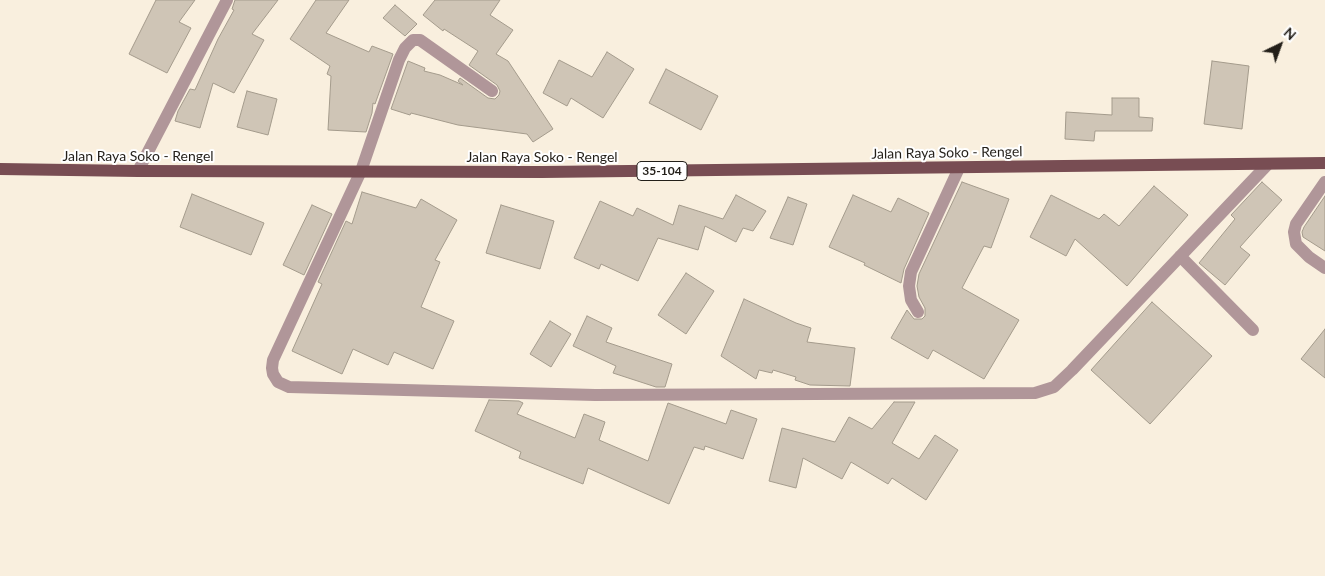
<!DOCTYPE html>
<html>
<head>
<meta charset="utf-8">
<style>
	body { margin:0 }
	#map { position:relative; width:1325px; height:576px; overflow:hidden; background:#f9efde; font-family:Lato,sans-serif }
	canvas { display:block }
	.north { position:absolute; left:1255px; top:20px; width:50px; height:50px; -webkit-text-stroke:4px #fff; paint-order:stroke; rotate:42deg; font-size:14px; font-weight:700; line-height:20px; text-align:center; color:#231f19 }
	.north::after { content:''; display:block; margin:auto; width:18px; height:22px; background:#231f19; clip-path:polygon(50% 0,100% 100%,50% 72%,0 100%) }
</style>
</head>
<body>
<div id="map">
<canvas width="1325" height="576"></canvas>
<div class="north">N</div>
</div>
<script>
const c = document.querySelector('canvas').getContext('2d');
c.lineJoin = 'round';
function fill(path, color) { c.fillStyle = color; c.fill(path, 'evenodd'); }
const toPath = rows => new Path2D(rows.map(r => 'M' + r).join(''));
function trace(path, color, width, dash) { c.strokeStyle = color; c.lineWidth = width; c.lineCap = dash ? 'butt' : 'round'; c.setLineDash(dash || []); c.stroke(path); }
function write(font, color, halo, rows, align = 'center') {
  c.font = font + ' Lato,sans-serif'; c.lineWidth = 4; c.setLineDash([]); c.textBaseline = 'middle'; c.strokeStyle = halo; c.fillStyle = color; for (const [text, x, y, turn = 0] of rows) {
    c.save(); c.translate(x, y); c.rotate((+turn || 0) * Math.PI / 180); c.textAlign = isNaN(turn) ? turn : align; if (halo) c.strokeText(text, 0, 0); c.fillText(text, 0, 0); c.restore();
  }
}
const building = toPath([
	[156,0,195,0,179,22,191,28,167,73,129,54,156,0],
	[235,0,278,0,252,34,264,40,234,93,213,83,200,128,175,121,178,111,190,89,195,90,218,39,234,10,232,9,235,0],
	[316,0,349,0,326,33,369,52,372,46,393,54,375,104,373,103,372,113,366,132,328,130,331,76,327,74,330,66,290,39,316,0],
	[435,0,500,0,490,15,513,30,496,54,508,61,553,129,533,142,527,134,458,125,411,113,410,115,391,109,408,61,425,68,424,71,440,75,463,85,458,81,460,78,488,98,495,99,499,95,500,91,497,85,469,65,478,51,444,29,443,31,423,15,435,0],
	[395,5,417,24,405,36,383,18,395,5],
	[607,52,634,69,603,118,571,98,567,106,543,93,559,60,592,77,607,52],
	[1212,61,1249,66,1242,129,1204,124,1212,61],
	[666,69,718,96,701,130,649,103,666,69],
	[247,91,277,99,268,135,237,127,247,91],
	[1112,98,1139,98,1139,117,1153,118,1152,131,1095,131,1094,141,1065,139,1066,112,1112,115,1112,98],
	[962,182,1009,199,991,248,984,246,962,288,1019,320,984,379,933,350,928,359,891,338,907,310,914,319,922,319,925,316,925,308,919,297,917,286,919,274,962,182],
	[1262,182,1282,200,1240,247,1250,255,1225,285,1199,263,1235,219,1231,215,1262,182],
	[1154,186,1188,215,1127,286,1075,239,1066,256,1030,237,1051,195,1099,219,1104,214,1119,226,1154,186],
	[362,192,416,208,421,199,457,220,435,260,440,262,421,307,454,321,433,369,394,352,388,365,353,349,342,374,292,351,322,284,318,282,346,221,352,224,362,192],
	[192,194,264,223,251,255,180,227,192,194],
	[736,195,766,211,753,231,743,228,736,242,705,226,698,250,658,238,638,281,601,264,599,269,574,258,600,201,633,216,637,208,673,225,679,205,723,219,736,195],
	[853,195,891,212,898,198,929,213,904,269,901,283,864,265,865,263,829,247,853,195],
	[1325,196,1325,251,1303,237,1302,232,1304,227,1325,196],
	[788,197,807,204,793,245,770,238,788,197],
	[312,205,332,214,304,275,283,265,312,205],
	[501,205,554,221,540,269,486,253,501,205],
	[686,273,714,291,686,334,658,315,686,273],
	[744,299,796,323,811,328,807,342,855,348,850,386,810,385,795,380,796,377,773,370,772,373,759,370,756,379,721,356,744,299],
	[1152,302,1212,356,1150,424,1091,370,1152,302],
	[587,316,612,328,606,342,672,364,665,387,656,387,613,373,616,366,573,346,587,316],
	[550,321,571,334,551,367,530,354,550,321],
	[1325,329,1325,378,1301,359,1325,329],
	[489,400,519,401,523,403,517,414,575,438,584,414,605,422,599,440,648,461,668,403,726,424,731,410,757,419,743,459,705,446,704,450,694,447,669,504,588,468,583,484,519,458,521,452,475,431,489,400],
	[894,402,915,402,892,443,919,459,935,435,958,450,926,500,892,478,888,484,851,462,842,479,803,458,796,488,769,481,782,428,835,442,849,417,872,429,894,402]
]);
const minor = toPath([
	[492,91,420,40,413,40,405,48,399,60,361,171,273,360,272,368,273,374,278,382,289,387,595,395,1035,393,1054,387,1072,370,1268,164],
	[138,171,227,0],
	[1325,182,1296,224,1294,232,1296,244,1309,257,1325,268],
	[1180,256,1253,330],
	[918,312,911,300,909,286,911,272,959,168]
]);
const major = toPath([
	[0,169,138,171,542,172,1325,163]
]);
const shields = [
	[662,171,50]
];
const shieldNames = [
	["35-104",662,171]
];
const streetNames = [
	["Jalan Raya Soko - Rengel",947,153,-1],
	["Jalan Raya Soko - Rengel",138,156],
	["Jalan Raya Soko - Rengel",542,157]
];
fill(building, '#cfc5b6');
trace(building, '#a49b8c', 1);
trace(minor, '#b09699', 12);
trace(major, '#784d53', 12);
for (const [x, y, w] of shields) { const box = new Path2D(); box.roundRect(x - w / 2, y - 9.5, w, 19, 4); c.fillStyle = '#fff'; c.fill(box); trace(box, '#231f19', 1); }
write('bold 12px', '#231f19', null, shieldNames);
write('14px', '#231f19', '#fff', streetNames);
</script>
</body>
</html>
